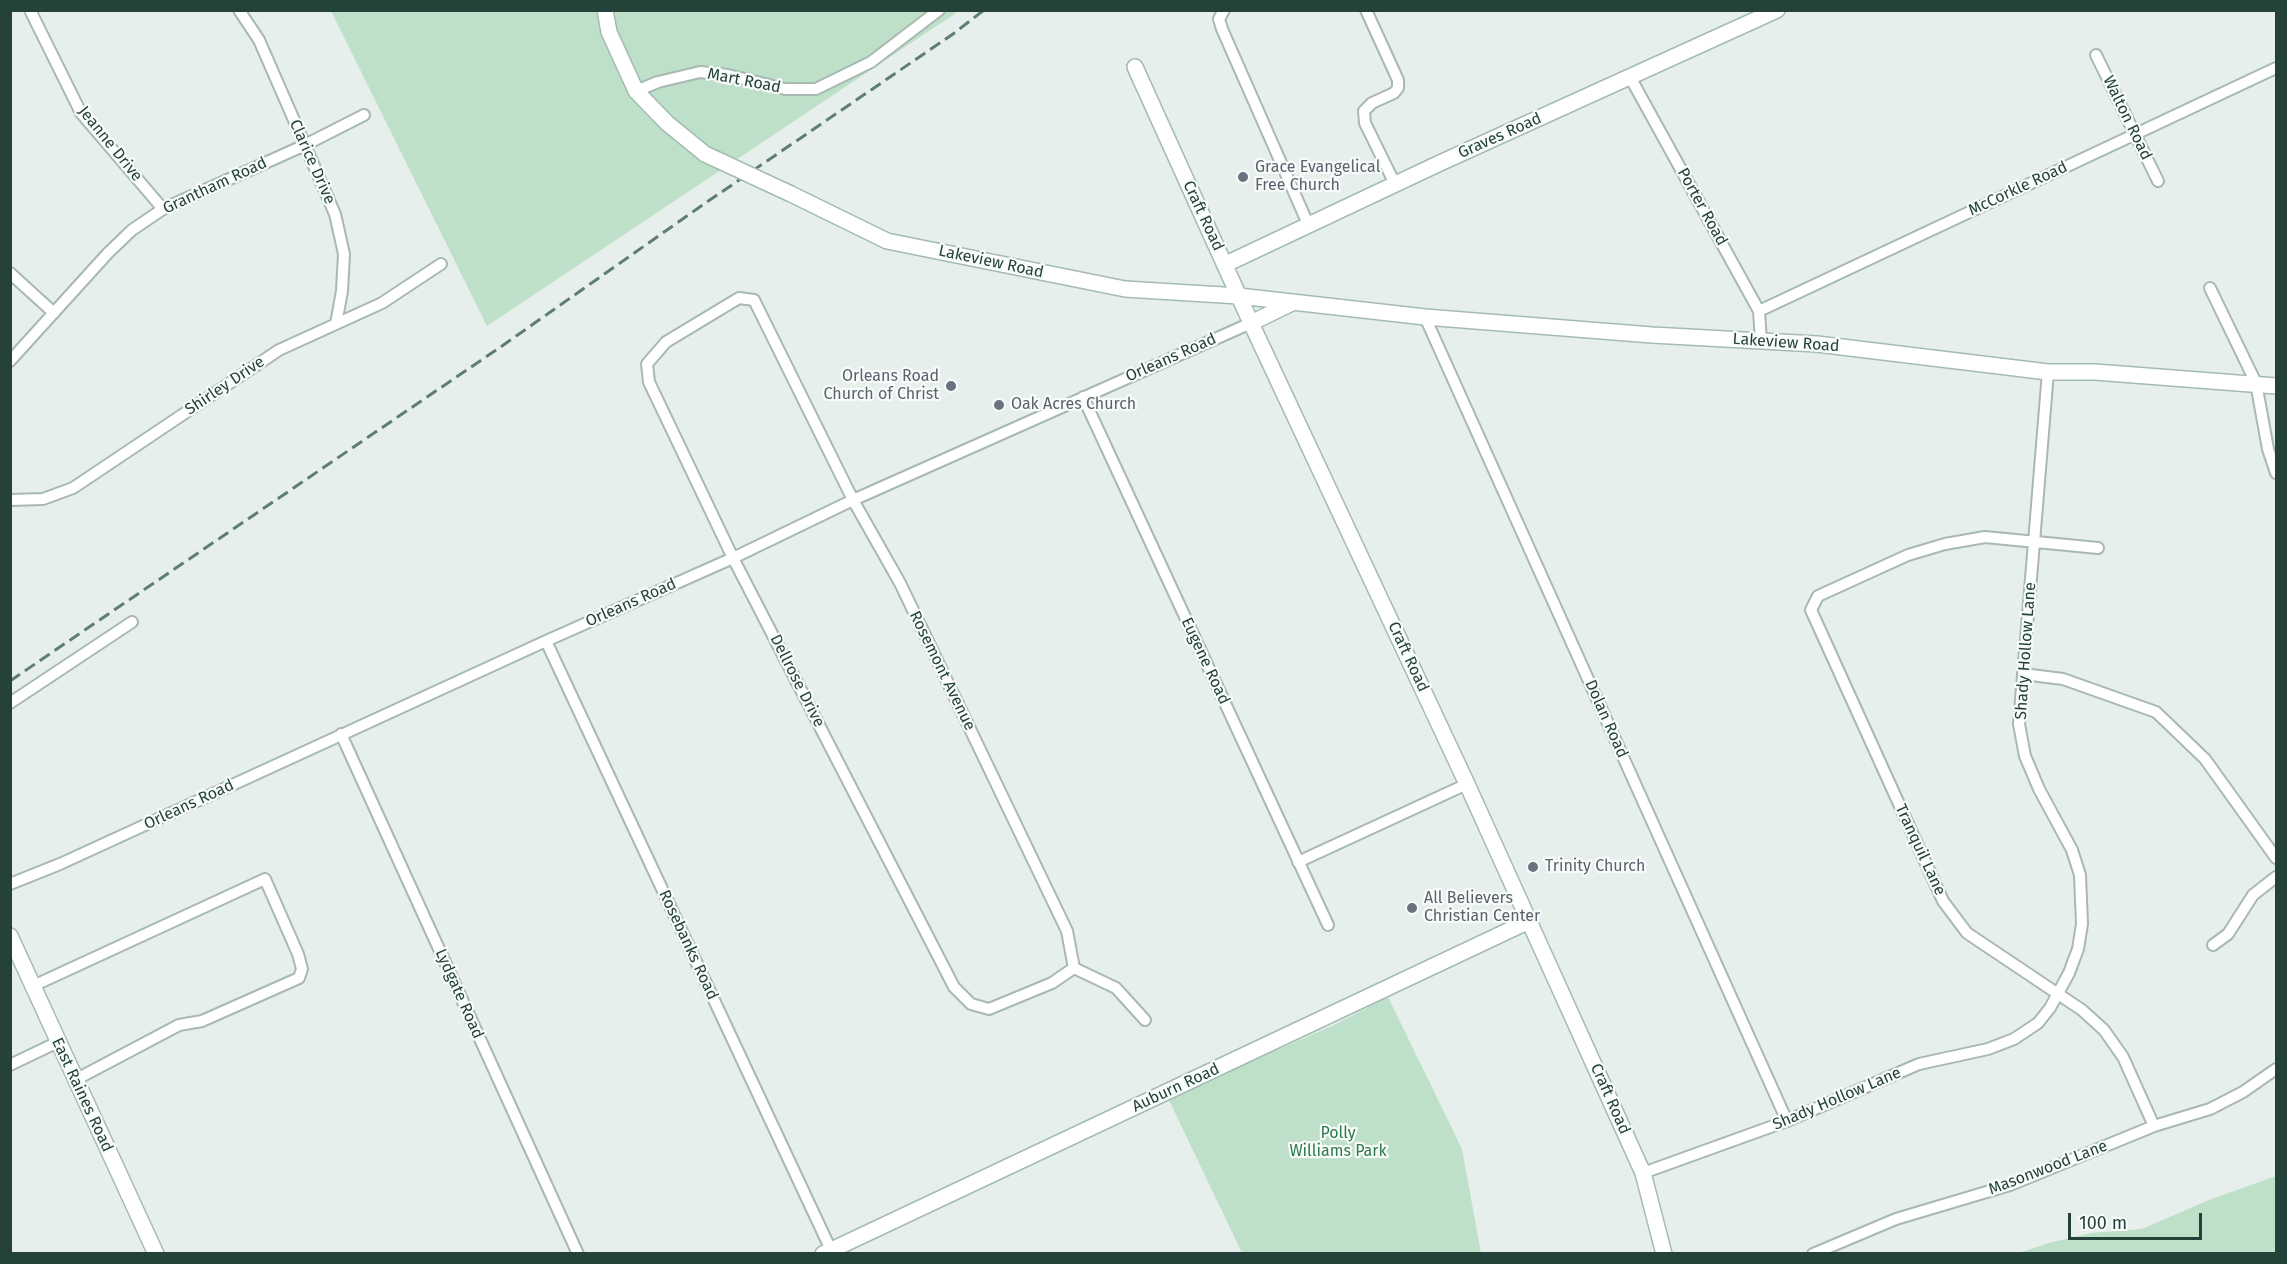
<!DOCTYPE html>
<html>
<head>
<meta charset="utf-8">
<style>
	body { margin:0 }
	#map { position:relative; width:2287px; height:1264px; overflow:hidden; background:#e6efeb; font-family:"Fira Sans",sans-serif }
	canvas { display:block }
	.frame { position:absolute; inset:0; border:12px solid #24423a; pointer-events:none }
	.scale { position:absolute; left:2068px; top:1213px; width:134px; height:27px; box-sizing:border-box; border:3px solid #24423a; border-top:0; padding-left:8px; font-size:18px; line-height:21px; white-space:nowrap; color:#24423a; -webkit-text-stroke:4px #f7fbf9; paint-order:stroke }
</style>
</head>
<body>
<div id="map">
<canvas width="2287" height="1264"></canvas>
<div class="frame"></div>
<div class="scale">100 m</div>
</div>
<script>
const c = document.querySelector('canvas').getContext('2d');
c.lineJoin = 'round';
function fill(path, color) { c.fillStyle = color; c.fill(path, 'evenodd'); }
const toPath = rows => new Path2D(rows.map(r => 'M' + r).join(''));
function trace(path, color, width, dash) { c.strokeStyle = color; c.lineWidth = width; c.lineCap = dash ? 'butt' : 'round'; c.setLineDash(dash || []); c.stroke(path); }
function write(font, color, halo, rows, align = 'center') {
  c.font = font + ' "Fira Sans",sans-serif'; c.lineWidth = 4.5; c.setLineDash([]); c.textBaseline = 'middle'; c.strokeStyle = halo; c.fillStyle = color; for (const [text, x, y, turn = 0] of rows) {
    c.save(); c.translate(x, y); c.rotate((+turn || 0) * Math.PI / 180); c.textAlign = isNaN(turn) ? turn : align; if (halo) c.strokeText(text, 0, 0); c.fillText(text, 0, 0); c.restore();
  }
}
const green = toPath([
	[331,11,959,11,487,326],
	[1388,997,1462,1149,1481,1253,1242,1253,1168,1098,1334,1025],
	[2276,1176,2276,1253,2018,1253,2049,1243,2091,1233,2142,1229,2209,1200]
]);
const street = toPath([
	[30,10,81,113,163,209],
	[239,10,259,40,335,214,344,254,342,291,336,324],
	[1224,10,1219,19,1222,29,1308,224],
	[1366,10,1398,80,1398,88,1394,93,1372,103,1364,111,1365,123,1395,184],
	[2096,55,2158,181],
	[1630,77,1759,311,1761,341],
	[636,91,658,82,700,72,728,75,785,89,816,89,871,62,939,10],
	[10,273,54,313],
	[2210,288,2256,383,2268,449,2276,473],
	[1759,311,2276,68],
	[1425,317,1787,1121],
	[10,361,108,253,132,230,163,209,305,145,364,115],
	[1083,397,1328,925],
	[10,500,43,499,73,488,279,350,382,303,441,264],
	[2098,548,1985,537,1945,544,1908,555,1818,596,1811,610,1943,901,1967,933,2082,1010,2104,1030,2123,1057,2154,1126],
	[546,641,831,1250],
	[2023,674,2063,679,2156,712,2205,759,2276,858],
	[10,703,132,622],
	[341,734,578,1254],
	[1298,862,1467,784],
	[10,884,60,864,546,641,733,558,853,500,1251,323],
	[2213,945,2228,934,2253,895,2276,877],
	[1074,968,1052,983,989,1009,971,1004,954,987,733,558,649,382,647,364,666,342,739,298,754,300,853,500,900,583,1067,931,1074,968,1116,988,1145,1020],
	[33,986,265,879,298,954,302,969,299,978,202,1021,179,1025,75,1080],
	[10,1065,58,1042],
	[1643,1173,1787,1121,1919,1064,1988,1049,2014,1039,2038,1023,2050,1008,2069,973,2078,949,2082,924,2080,875,2072,850,2039,789,2025,756,2019,724,2048,372],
	[1813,1254,1896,1219,2010,1185,2154,1126,2210,1109,2243,1092,2276,1069]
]);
const secondary = toPath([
	[605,10,609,32,636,91,667,123,705,154],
	[1135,67,1251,323,1467,784,1643,1173,1664,1254],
	[791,194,887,241,1125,289,1239,296,1425,317,1652,335,1817,344,2048,372,2095,372,2276,386],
	[1226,264,1440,163,1777,10],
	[1251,323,1292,303],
	[10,936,156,1254],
	[823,1254,1529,921]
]);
const rail = toPath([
	[10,681,502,346,704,204,953,34,984,10]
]);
const secondaryBridge = toPath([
	[705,154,791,194]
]);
const markers = [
	[1243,177,6,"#6b7280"],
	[951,386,6,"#6b7280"],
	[999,405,6,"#6b7280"],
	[1533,867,6,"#6b7280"],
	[1412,908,6,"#6b7280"]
];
const streetNames = [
	["Mart Road",744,81,11],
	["Walton Road",2127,118,64],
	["Graves Road",1500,136,-24],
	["Jeanne Drive",110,144,51],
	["Clarice Drive",312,162,66],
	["Grantham Road",215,186,-25],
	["McCorkle Road",2018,189,-25],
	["Porter Road",1702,207,61],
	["Craft Road",1203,216,65],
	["Lakeview Road",991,262,12],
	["Lakeview Road",1786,343,4],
	["Orleans Road",1171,358,-24],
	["Shirley Drive",225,386,-34],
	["Orleans Road",631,603,-24],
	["Shady Hollow Lane",2026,651,-86],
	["Craft Road",1408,657,65],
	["Eugene Road",1205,661,65],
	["Rosemont Avenue",942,671,64],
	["Dellrose Drive",797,681,63],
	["Dolan Road",1606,719,66],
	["Orleans Road",189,805,-25],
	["Tranquil Lane",1920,850,65],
	["Rosebanks Road",688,945,65],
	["Lydgate Road",459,994,66],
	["Auburn Road",1176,1088,-25],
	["East Raines Road",82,1095,65],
	["Craft Road",1610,1099,66],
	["Shady Hollow Lane",1837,1099,-23],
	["Masonwood Lane",2048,1168,-21]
];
const worshipNames = [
	["Grace Evangelical",1255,168],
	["Free Church",1255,186],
	["Orleans Road",939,377,"right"],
	["Church of Christ",939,395,"right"],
	["Oak Acres Church",1011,405],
	["Trinity Church",1545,867],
	["All Believers",1424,899],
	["Christian Center",1424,917]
];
const parkNames = [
	["Polly",1338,1134],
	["Williams Park",1338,1152]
];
fill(green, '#bfe0c8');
trace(street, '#a8b8b2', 14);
trace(secondary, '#a4bbb3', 18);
trace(street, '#fff', 10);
trace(secondary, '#fff', 15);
trace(rail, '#5f7d75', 3, [12, 6]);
trace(secondaryBridge, '#a4bbb3', 18, []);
trace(secondaryBridge, '#fff', 15);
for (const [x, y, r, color] of markers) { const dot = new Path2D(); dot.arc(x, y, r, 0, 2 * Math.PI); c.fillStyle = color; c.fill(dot); trace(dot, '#f7fbf9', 2); }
write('16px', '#24423a', '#f7fbf9', streetNames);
write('16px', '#5b616d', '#f7fbf9', worshipNames, 'left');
write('16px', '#2d7a4b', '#f7fbf9', parkNames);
</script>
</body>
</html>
